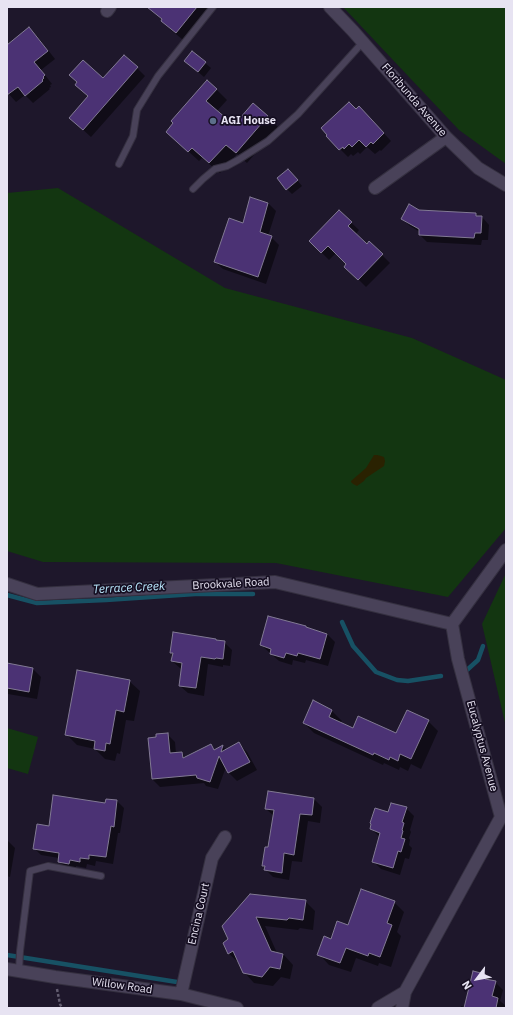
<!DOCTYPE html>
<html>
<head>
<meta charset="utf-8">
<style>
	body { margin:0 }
	#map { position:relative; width:513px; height:1015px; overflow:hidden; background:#1e172b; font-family:"IBM Plex Sans",sans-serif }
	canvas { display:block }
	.frame { position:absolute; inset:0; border:8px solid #e7e3f2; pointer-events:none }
	.north { position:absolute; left:457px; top:959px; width:40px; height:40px; -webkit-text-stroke:3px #150e21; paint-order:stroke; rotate:238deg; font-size:11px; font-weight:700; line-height:16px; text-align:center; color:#e7e3f2 }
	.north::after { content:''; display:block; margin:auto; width:14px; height:18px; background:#e7e3f2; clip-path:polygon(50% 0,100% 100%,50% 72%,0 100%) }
</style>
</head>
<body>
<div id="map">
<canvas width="513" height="1015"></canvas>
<div class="frame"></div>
<div class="north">N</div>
</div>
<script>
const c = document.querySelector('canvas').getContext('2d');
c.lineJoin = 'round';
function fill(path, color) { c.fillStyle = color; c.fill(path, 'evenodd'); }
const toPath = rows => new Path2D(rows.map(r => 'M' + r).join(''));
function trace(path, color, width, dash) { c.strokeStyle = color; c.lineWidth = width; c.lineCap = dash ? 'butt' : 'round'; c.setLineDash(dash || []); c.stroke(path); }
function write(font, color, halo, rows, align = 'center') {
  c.font = font + ' "IBM Plex Sans",sans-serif'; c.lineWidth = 3.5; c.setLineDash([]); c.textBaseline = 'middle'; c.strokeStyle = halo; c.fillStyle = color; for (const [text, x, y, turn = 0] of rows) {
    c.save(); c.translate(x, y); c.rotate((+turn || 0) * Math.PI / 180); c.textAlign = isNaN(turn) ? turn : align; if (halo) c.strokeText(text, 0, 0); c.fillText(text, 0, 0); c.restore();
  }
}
const green = toPath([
	[343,7,506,7,506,164,459,130],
	[58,188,225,288,412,338,506,380,506,528,448,597,276,563,43,562,7,551,7,193],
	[506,573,506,727,482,624],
	[7,728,38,737,28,774,7,768]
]);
const sand = toPath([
	[374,455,377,455,381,456,384,457,385,461,384,466,366,478,364,481,357,486,353,484,351,482,351,481,366,468]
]);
const shadow = toPath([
	[148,7,215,7,187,43,172,31,162,21,162,20],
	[29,29,37,36,55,59,41,70,52,84,50,85,51,87,49,88,50,89,33,103,25,95,16,102,7,92,7,52],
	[192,52,211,68,204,77,185,61],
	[137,68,145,76,91,137,70,118],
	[216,89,227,100,217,111,234,126,267,116,278,127,247,163,237,154,220,173,202,158,199,161,167,132],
	[367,115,391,141,381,151,380,150,375,154,367,147,360,154,358,152,353,156,351,154,348,157,340,149],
	[293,175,302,186,292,194,287,189],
	[251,198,268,203,276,211,268,236,271,237,279,245,266,284,223,269,215,262,243,224],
	[339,211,359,230,356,234,367,245,369,242,390,263,366,287,346,267,348,264,336,253,329,260,310,241],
	[418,211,475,214,478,217,482,217,489,225,488,240,482,240,481,245,427,242,420,235,420,232,410,226,402,219],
	[327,634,335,642,328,666,306,660,305,663,293,660,292,665,279,661,261,645],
	[216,640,217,641,224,642,232,650,230,666,223,665,223,667,208,664,204,696,188,693,180,686,182,669,180,668,172,661,173,654,171,652],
	[7,664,33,669,41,677,37,699,8,694,7,702],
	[129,681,140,691,134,721,126,720,120,754,117,753,115,761,105,759,95,749,77,745,67,735],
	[331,710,342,721,340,723,353,729,397,735,428,721,438,731,421,769,411,764,408,771,400,767,399,770,384,763,383,765,314,733,304,723],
	[167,734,175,742,176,754,182,753,186,758,210,745,215,750,223,747,227,750,239,744,247,752,257,770,237,781,229,773,226,767,218,789,206,786,204,783,160,787,152,779,149,739,158,738],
	[269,792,314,799,322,807,320,823,308,821,302,862,292,861,289,880,273,877,265,869,266,867,264,865,269,848,274,816,266,809],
	[117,801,124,808,120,833,118,833,113,864,96,861,95,866,87,864,86,868,76,866,76,870,66,868,59,861,59,858,41,855,34,848,50,827,106,804],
	[406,808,414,816,410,830,411,832,409,838,410,840,409,845,412,848,409,859,405,858,400,875,381,869,373,861,380,837,371,829,388,814],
	[7,840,15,848,10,877,7,876],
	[305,901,315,911,313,930,300,928,298,930,265,926,277,953,283,954,293,965,290,979,281,977,273,986,254,983,244,972,239,963,228,953,229,939,223,926],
	[394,902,404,912,397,932,401,936,391,967,379,963,378,966,356,958,351,972,329,965,319,954,331,940,349,927],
	[485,975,491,981,495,982,503,990,500,1001,506,1006,505,1008,461,1008,461,1006,466,1007]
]);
const stream = toPath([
	[7,595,37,603,106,600,195,594,253,594],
	[342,622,353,646,376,672,397,680,408,681,441,676],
	[467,670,478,660,483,646],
	[7,955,177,982]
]);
const building = toPath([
	[147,7,197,7,176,33,161,21,162,19,147,7],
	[29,27,48,51,34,62,45,75,43,77,44,78,42,80,43,81,25,96,18,87,7,95,7,45,29,27],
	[192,51,206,62,198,72,184,61,192,51],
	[124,55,138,67,83,130,69,118,88,96,75,85,77,82,69,75,83,60,103,78,124,55],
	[207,80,217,89,206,101,234,125,253,103,268,116,236,153,226,145,209,163,192,148,188,152,166,132,173,123,171,121,207,80],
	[349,102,356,109,359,106,384,133,373,144,371,142,366,147,359,140,352,147,349,144,344,149,343,147,339,150,326,136,327,135,321,128,349,102],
	[288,169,298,180,286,190,277,178,288,169],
	[250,197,268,203,260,232,272,236,258,277,214,262,229,218,243,223,250,197],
	[409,204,419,210,476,213,476,216,482,216,481,233,475,233,474,238,419,235,419,229,401,219,409,204],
	[339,210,352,222,348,226,367,244,369,241,383,254,358,280,344,267,346,264,328,246,321,253,309,241,339,210],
	[268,616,306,626,306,627,327,634,320,659,298,653,297,656,286,653,284,658,270,654,271,649,260,645,268,616],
	[173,632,216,639,216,640,225,641,223,659,216,658,215,659,201,657,196,688,179,686,182,663,171,661,173,653,170,653,173,632],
	[7,663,33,668,29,692,7,688,7,663],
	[77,670,130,680,124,712,116,710,110,744,106,743,105,751,94,749,95,741,65,735,77,670],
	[313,700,332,710,329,717,353,728,358,716,396,733,407,710,429,720,411,759,400,754,398,761,390,757,389,760,374,753,373,755,303,723,313,700],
	[168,733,170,753,182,752,183,758,211,744,214,750,223,745,221,752,239,742,250,762,228,773,219,756,210,782,197,778,196,775,152,779,148,738,156,737,156,734,168,733],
	[268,791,314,798,312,815,300,814,294,855,284,853,282,873,264,870,265,866,262,866,265,847,268,847,274,810,265,809,268,791],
	[53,795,105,803,106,799,117,800,114,827,111,826,106,857,89,855,89,859,80,858,80,862,70,860,69,864,58,862,59,853,33,849,37,824,49,826,53,795],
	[391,803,407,807,402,822,404,823,402,830,403,831,401,838,405,839,401,852,398,851,393,868,372,862,380,833,370,829,371,824,370,823,375,808,388,812,391,803],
	[361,889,395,901,387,923,392,925,380,957,369,953,368,956,346,948,340,963,317,955,324,936,331,939,337,921,348,925,361,889],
	[250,894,306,900,303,920,289,918,287,920,256,917,271,951,283,954,280,969,270,967,262,977,243,973,233,951,228,954,223,943,228,939,222,926,250,894],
	[473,971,485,974,485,979,496,981,492,996,498,998,496,1008,464,1008,473,971]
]);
const path = toPath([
	[57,989,60,1004,62,1008]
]);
const lane = toPath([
	[119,164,133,136,137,110,158,76,213,7],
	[193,189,203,179,215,169,227,166,238,160,268,141,298,114,363,42],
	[19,971,20,951,30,871,48,866,101,876]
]);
const street = toPath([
	[330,7,353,31,446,137,478,168,506,185],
	[107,11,110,7],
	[375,188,446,137],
	[7,584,37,594,275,582,452,624],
	[7,969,55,977,181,994,237,1008],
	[181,994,212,858,225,837],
	[378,1008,405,992],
	[402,1008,405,992,501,817,458,659,452,624,506,550]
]);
const markers = [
	[213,121,4,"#5c6f8a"]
];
const streetNames = [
	["Floribunda Avenue",414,100,49],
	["Brookvale Road",231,584,-3],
	["Eucalyptus Avenue",482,746,75],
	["Encina Court",199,914,-77],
	["Willow Road",122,986,8]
];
const poiNames = [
	["AGI House",221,121]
];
const waterNames = [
	["Terrace Creek",129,588,-3]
];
fill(green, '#133611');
fill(sand, '#2a2201');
fill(shadow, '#0007');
trace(stream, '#175164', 4.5);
fill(building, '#4b3274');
trace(building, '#827a94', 1);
trace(lane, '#353040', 8);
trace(street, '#353040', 14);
trace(path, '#635d70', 2.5, [3, 2]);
trace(lane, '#494259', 6);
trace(street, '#494259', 12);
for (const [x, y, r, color] of markers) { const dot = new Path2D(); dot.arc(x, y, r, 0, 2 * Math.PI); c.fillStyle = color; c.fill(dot); trace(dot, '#150e21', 1.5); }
write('11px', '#e7e3f2', '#150e21', streetNames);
write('bold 11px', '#e7e3f2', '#150e21', poiNames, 'left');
write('italic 12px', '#bae9fd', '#150e21', waterNames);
</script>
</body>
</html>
